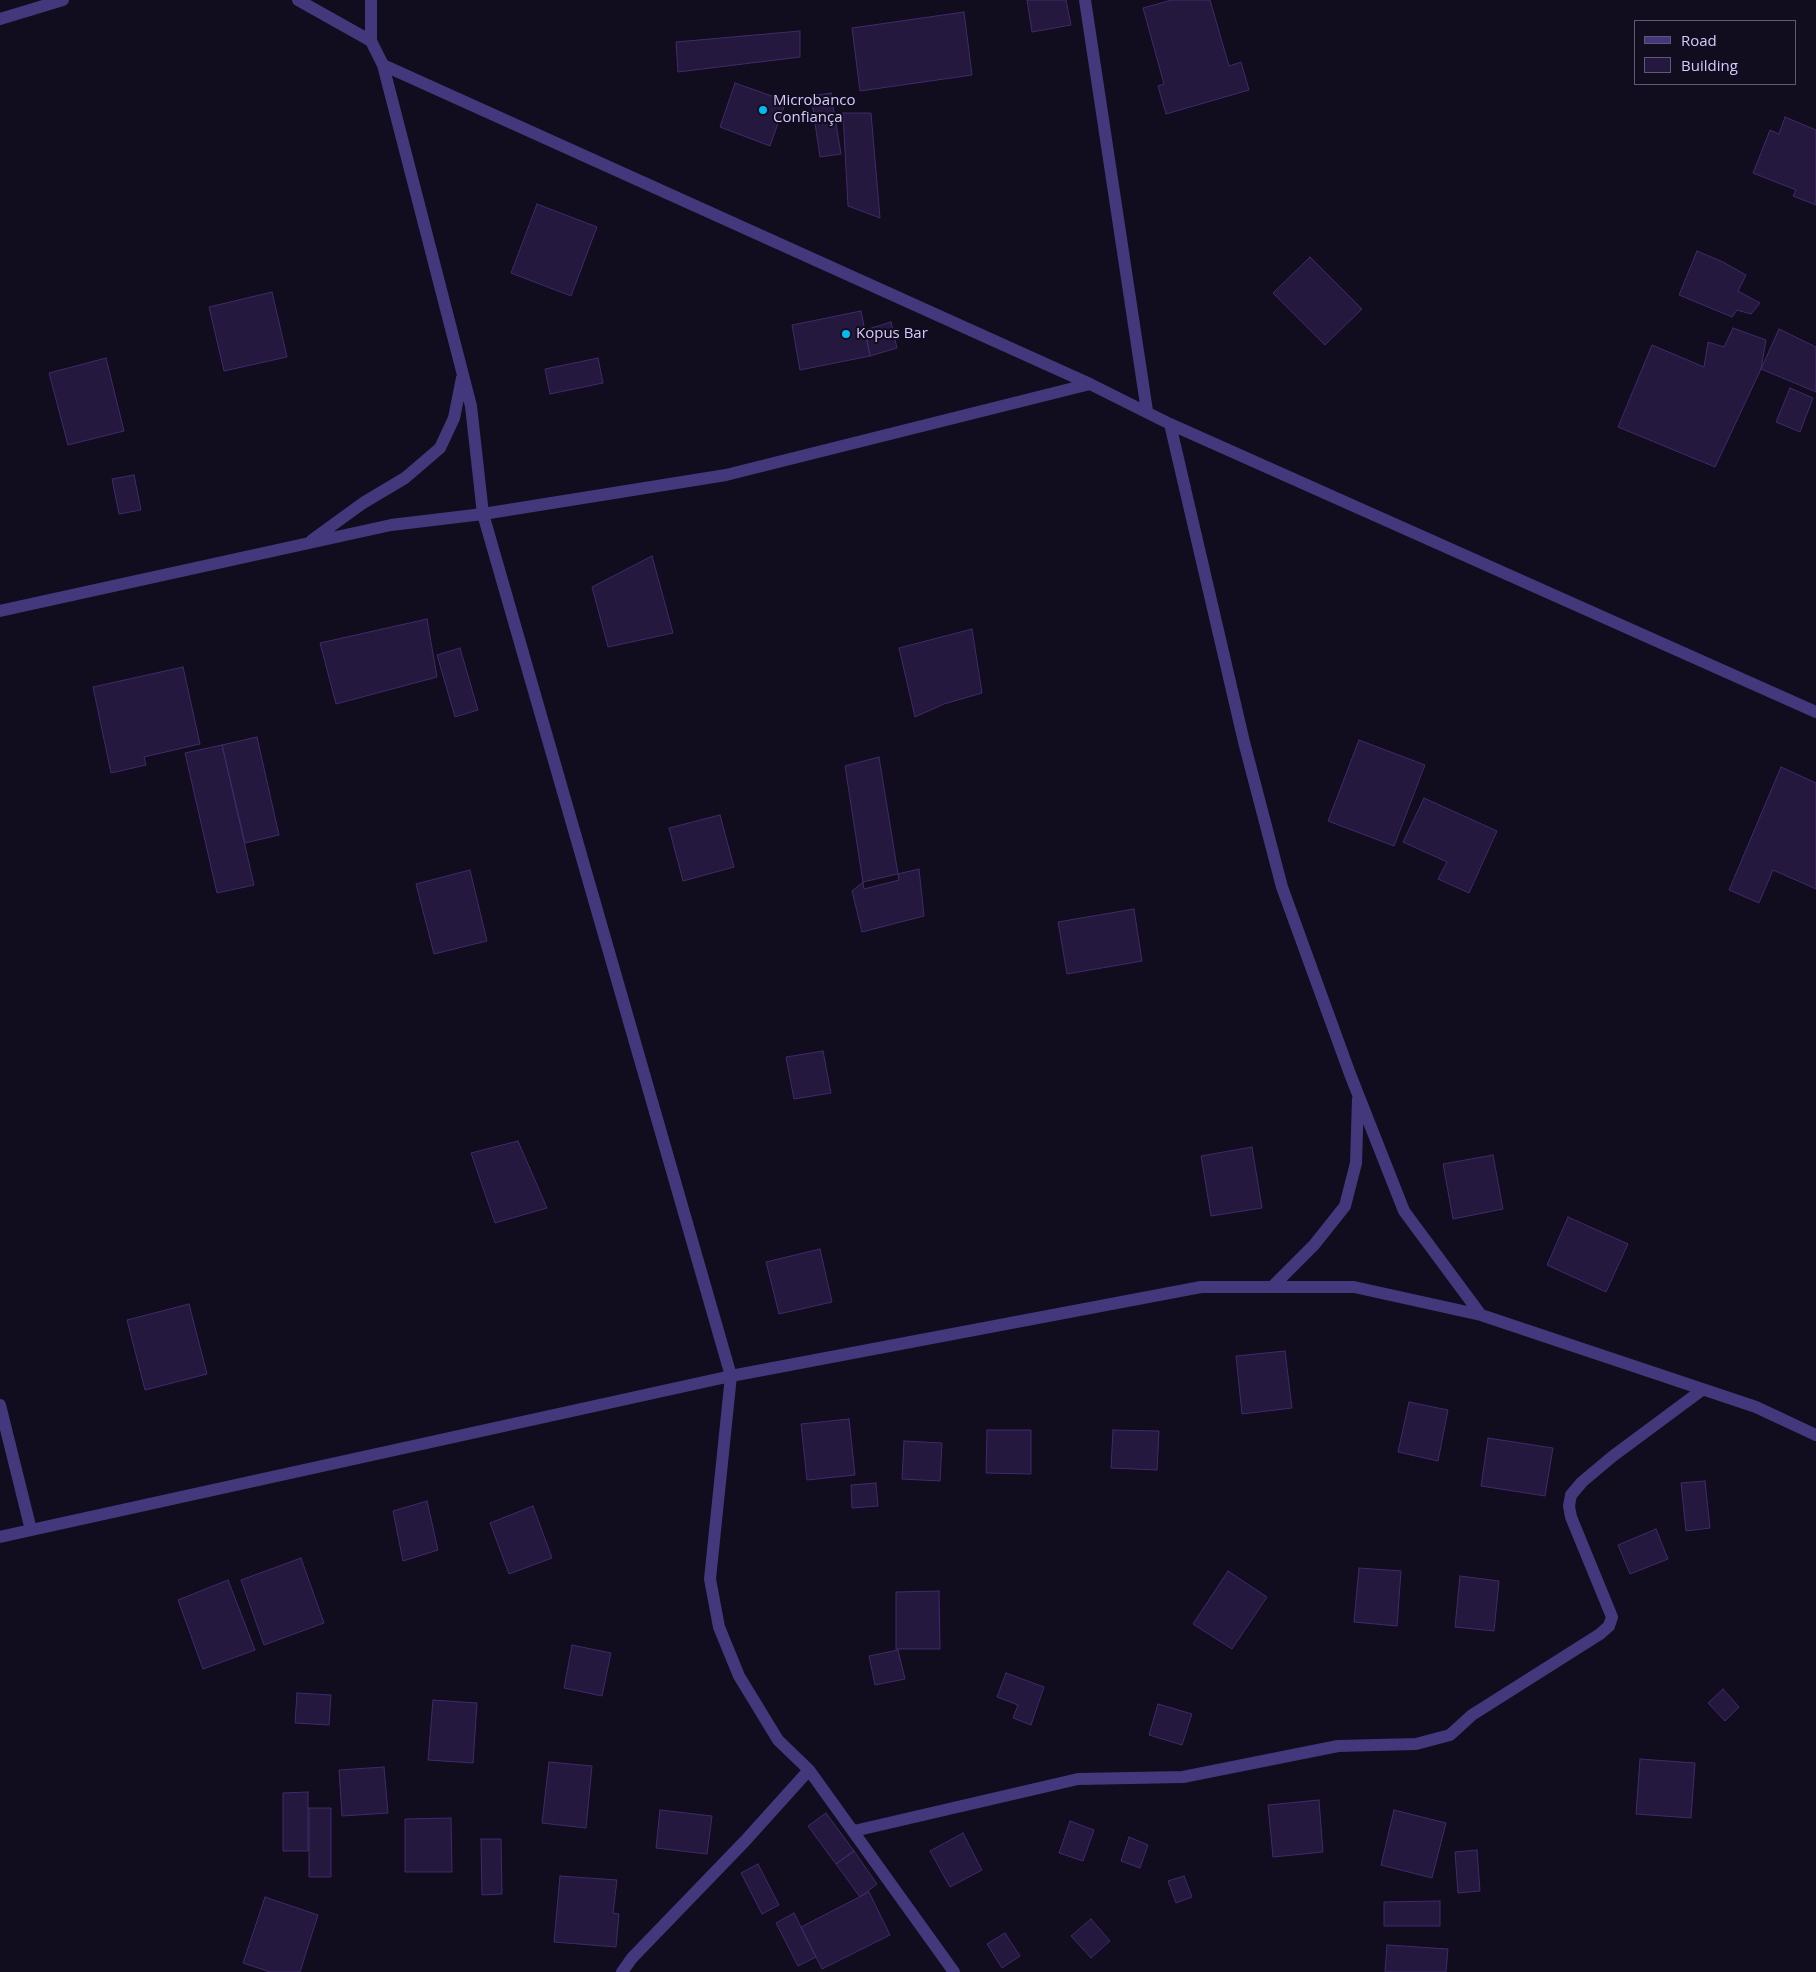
<!DOCTYPE html>
<html>
<head>
<meta charset="utf-8">
<style>
	body { margin:0 }
	#map { position:relative; width:1816px; height:1972px; overflow:hidden; background:#110c1e; font-family:"Open Sans",sans-serif }
	canvas { display:block }
	.legend { position:absolute; left:1634px; top:20px; width:162px; height:65px; box-sizing:border-box; background:#110c1e; border:1px solid #605878; margin:0; padding:6px 9px; list-style:none; font-size:15px; color:#d6cafe }
	.legend li { display:flex; align-items:center; gap:10px; height:25px }
	.legend b { width:25px; border:1px solid #605878 }
</style>
</head>
<body>
<div id="map">
<canvas width="1816" height="1972"></canvas>
<ul class="legend">
<li><b style="height:6px;background:#43387c"></b>Road</li>
<li><b style="height:14px;background:#25183e"></b>Building</li>
</ul>
</div>
<script>
const c = document.querySelector('canvas').getContext('2d');
c.lineJoin = 'round';
function fill(path, color) { c.fillStyle = color; c.fill(path, 'evenodd'); }
const toPath = rows => new Path2D(rows.map(r => 'M' + r).join(''));
function trace(path, color, width, dash) { c.strokeStyle = color; c.lineWidth = width; c.lineCap = dash ? 'butt' : 'round'; c.setLineDash(dash || []); c.stroke(path); }
function write(font, color, halo, rows, align = 'center') {
  c.font = font + ' "Open Sans",sans-serif'; c.lineWidth = 4; c.setLineDash([]); c.textBaseline = 'middle'; c.strokeStyle = halo; c.fillStyle = color; for (const [text, x, y, turn = 0] of rows) {
    c.save(); c.translate(x, y); c.rotate((+turn || 0) * Math.PI / 180); c.textAlign = isNaN(turn) ? turn : align; if (halo) c.strokeText(text, 0, 0); c.fillText(text, 0, 0); c.restore();
  }
}
const building = toPath([
	[1027,0,1066,0,1071,25,1032,32,1027,0],
	[1172,0,1210,0,1229,66,1241,62,1249,90,1166,114,1158,86,1164,84,1143,8,1172,0],
	[964,12,972,75,860,91,852,28,964,12],
	[800,31,800,57,678,72,676,42,800,31],
	[735,83,786,101,770,146,720,127,735,83],
	[831,93,841,154,820,157,811,96,831,93],
	[843,113,871,113,880,218,848,206,843,113],
	[1785,117,1816,130,1816,205,1793,196,1796,190,1753,173,1770,130,1779,134,1785,117],
	[537,204,597,227,571,296,511,273,537,204],
	[1697,251,1723,262,1746,275,1738,291,1760,303,1751,314,1737,310,1732,317,1679,295,1697,251],
	[1310,257,1362,309,1325,345,1273,293,1310,257],
	[272,292,287,357,224,371,209,307,272,292],
	[861,311,870,356,800,370,792,325,861,311],
	[891,322,897,348,870,356,865,330,891,322],
	[1733,328,1766,340,1761,369,1715,467,1618,427,1652,345,1704,367,1708,342,1724,347,1733,328],
	[1779,329,1816,347,1816,392,1761,369,1779,329],
	[106,358,124,431,68,445,49,373,106,358],
	[598,358,603,383,550,394,545,369,598,358],
	[1790,388,1813,398,1800,432,1776,422,1790,388],
	[134,475,141,510,119,514,112,479,134,475],
	[652,556,673,633,608,647,592,587,652,556],
	[427,619,437,677,336,704,320,643,427,619],
	[972,629,982,693,944,704,915,717,899,648,972,629],
	[460,648,478,710,455,717,437,655,460,648],
	[183,667,200,744,144,757,146,765,111,773,93,687,183,667],
	[257,737,279,835,245,843,222,745,257,737],
	[1359,740,1425,765,1394,846,1328,821,1359,740],
	[222,745,254,885,217,893,185,753,222,745],
	[879,757,899,880,864,889,845,766,879,757],
	[1781,767,1816,783,1816,889,1773,870,1759,903,1729,890,1781,767],
	[1424,798,1497,831,1469,893,1438,879,1447,862,1403,842,1424,798],
	[720,815,734,867,683,881,669,828,720,815],
	[919,869,924,916,862,932,852,891,863,882,919,869],
	[470,870,487,941,434,954,416,884,470,870],
	[1134,909,1142,961,1067,974,1058,922,1134,909],
	[823,1051,831,1093,794,1099,786,1057,823,1051],
	[518,1141,547,1208,495,1223,471,1153,518,1141],
	[1252,1147,1262,1208,1211,1216,1201,1156,1252,1147],
	[1493,1155,1503,1209,1453,1219,1443,1164,1493,1155],
	[1568,1217,1628,1244,1606,1292,1547,1265,1568,1217],
	[820,1249,832,1302,779,1314,766,1262,820,1249],
	[189,1304,207,1374,145,1390,127,1320,189,1304],
	[1285,1351,1292,1408,1242,1414,1236,1356,1285,1351],
	[1409,1402,1448,1410,1438,1461,1398,1452,1409,1402],
	[849,1419,855,1475,807,1480,801,1424,849,1419],
	[987,1430,1031,1430,1031,1474,986,1473,987,1430],
	[1113,1430,1159,1431,1157,1470,1111,1468,1113,1430],
	[1488,1438,1553,1448,1545,1496,1481,1486,1488,1438],
	[904,1441,942,1443,940,1481,902,1479,904,1441],
	[1705,1481,1710,1528,1686,1531,1681,1483,1705,1481],
	[876,1483,878,1506,852,1508,851,1485,876,1483],
	[427,1501,438,1550,403,1561,393,1511,427,1501],
	[533,1506,552,1558,509,1574,490,1523,533,1506],
	[1656,1529,1668,1559,1630,1574,1618,1545,1656,1529],
	[301,1558,324,1623,264,1645,241,1580,301,1558],
	[1359,1568,1401,1571,1397,1626,1354,1622,1359,1568],
	[1228,1571,1267,1597,1232,1649,1193,1624,1228,1571],
	[1460,1576,1499,1581,1494,1631,1455,1627,1460,1576],
	[228,1580,255,1650,203,1669,178,1600,228,1580],
	[939,1591,940,1649,896,1649,896,1592,939,1591],
	[572,1645,611,1653,602,1696,564,1688,572,1645],
	[898,1650,905,1679,875,1685,869,1656,898,1650],
	[1006,1673,1044,1687,1031,1725,1013,1718,1018,1705,997,1697,1006,1673],
	[1723,1689,1739,1707,1725,1721,1708,1703,1723,1689],
	[297,1693,331,1695,329,1725,295,1723,297,1693],
	[433,1700,477,1703,473,1763,428,1760,433,1700],
	[1158,1704,1192,1714,1182,1745,1149,1735,1158,1704],
	[1640,1759,1695,1763,1691,1818,1636,1814,1640,1759],
	[549,1762,592,1766,586,1828,542,1823,549,1762],
	[384,1767,388,1813,342,1816,339,1770,384,1767],
	[308,1792,308,1851,283,1851,283,1793,308,1792],
	[1319,1800,1323,1852,1273,1857,1268,1805,1319,1800],
	[309,1808,331,1808,331,1877,309,1877,309,1808],
	[660,1810,712,1816,707,1854,656,1848,660,1810],
	[1394,1810,1446,1823,1432,1878,1381,1865,1394,1810],
	[826,1813,854,1851,836,1864,808,1826,826,1813],
	[451,1818,452,1872,405,1872,405,1819,451,1818],
	[1070,1821,1094,1830,1083,1861,1059,1853,1070,1821],
	[963,1833,982,1870,950,1887,930,1851,963,1833],
	[1129,1837,1148,1845,1140,1868,1121,1861,1129,1837],
	[481,1839,501,1839,502,1894,482,1895,481,1839],
	[1477,1850,1480,1891,1458,1893,1455,1852,1477,1850],
	[854,1851,877,1884,860,1897,836,1864,854,1851],
	[758,1864,779,1905,762,1914,741,1873,758,1864],
	[560,1876,617,1880,613,1913,619,1914,616,1947,554,1942,560,1876],
	[1184,1876,1192,1897,1176,1903,1168,1881,1184,1876],
	[869,1892,890,1935,822,1969,801,1927,869,1892],
	[265,1897,318,1915,300,1972,270,1972,243,1963,265,1897],
	[1440,1901,1440,1926,1384,1926,1384,1902,1440,1901],
	[794,1913,816,1957,798,1966,776,1923,794,1913],
	[1091,1919,1110,1941,1091,1958,1071,1936,1091,1919],
	[1005,1933,1020,1956,1002,1968,987,1944,1005,1933],
	[1387,1945,1448,1949,1446,1972,1385,1972,1387,1945]
]);
const minor = toPath([
	[298,0,371,41],
	[1085,0,1147,411],
	[383,65,1090,384,1170,424,1816,712],
	[1170,424,1244,742,1282,887,1350,1074,1404,1211,1481,1315],
	[312,540,363,503,405,478,440,448,454,418,462,378],
	[0,611,391,525,483,514,471,406,383,65,371,41,371,0],
	[1272,1287,1314,1245,1345,1206,1356,1163,1358,1099],
	[0,1405,31,1530],
	[0,1537,731,1376,1201,1287,1354,1287,1481,1315,1756,1407,1816,1435],
	[854,1831,1078,1779,1183,1777,1338,1746,1416,1744,1450,1735,1472,1715,1600,1634,1609,1626,1612,1617,1571,1517,1569,1506,1571,1495,1582,1482,1613,1456,1702,1390],
	[622,1972,632,1958,745,1841,809,1770],
	[954,1972,809,1770,778,1740,739,1676,719,1627,710,1579,731,1376,483,514,726,475,1090,384]
]);
const tertiary = toPath([
	[0,19,63,0]
]);
const markers = [
	[763,110,5,"#03bbf1"],
	[846,334,5,"#03bbf1"]
];
const poiNames = [
	["Microbanco",773,101],
	["Confiança",773,118],
	["Kopus Bar",856,334]
];
fill(building, '#25183e');
trace(building, '#3f2b6a', 1);
trace(minor, '#43387c', 12);
trace(tertiary, '#43387c', 12);
for (const [x, y, r, color] of markers) { const dot = new Path2D(); dot.arc(x, y, r, 0, 2 * Math.PI); c.fillStyle = color; c.fill(dot); trace(dot, '#110c1e', 2); }
write('15px', '#d6cafe', '#110c1e', poiNames, 'left');
</script>
</body>
</html>
